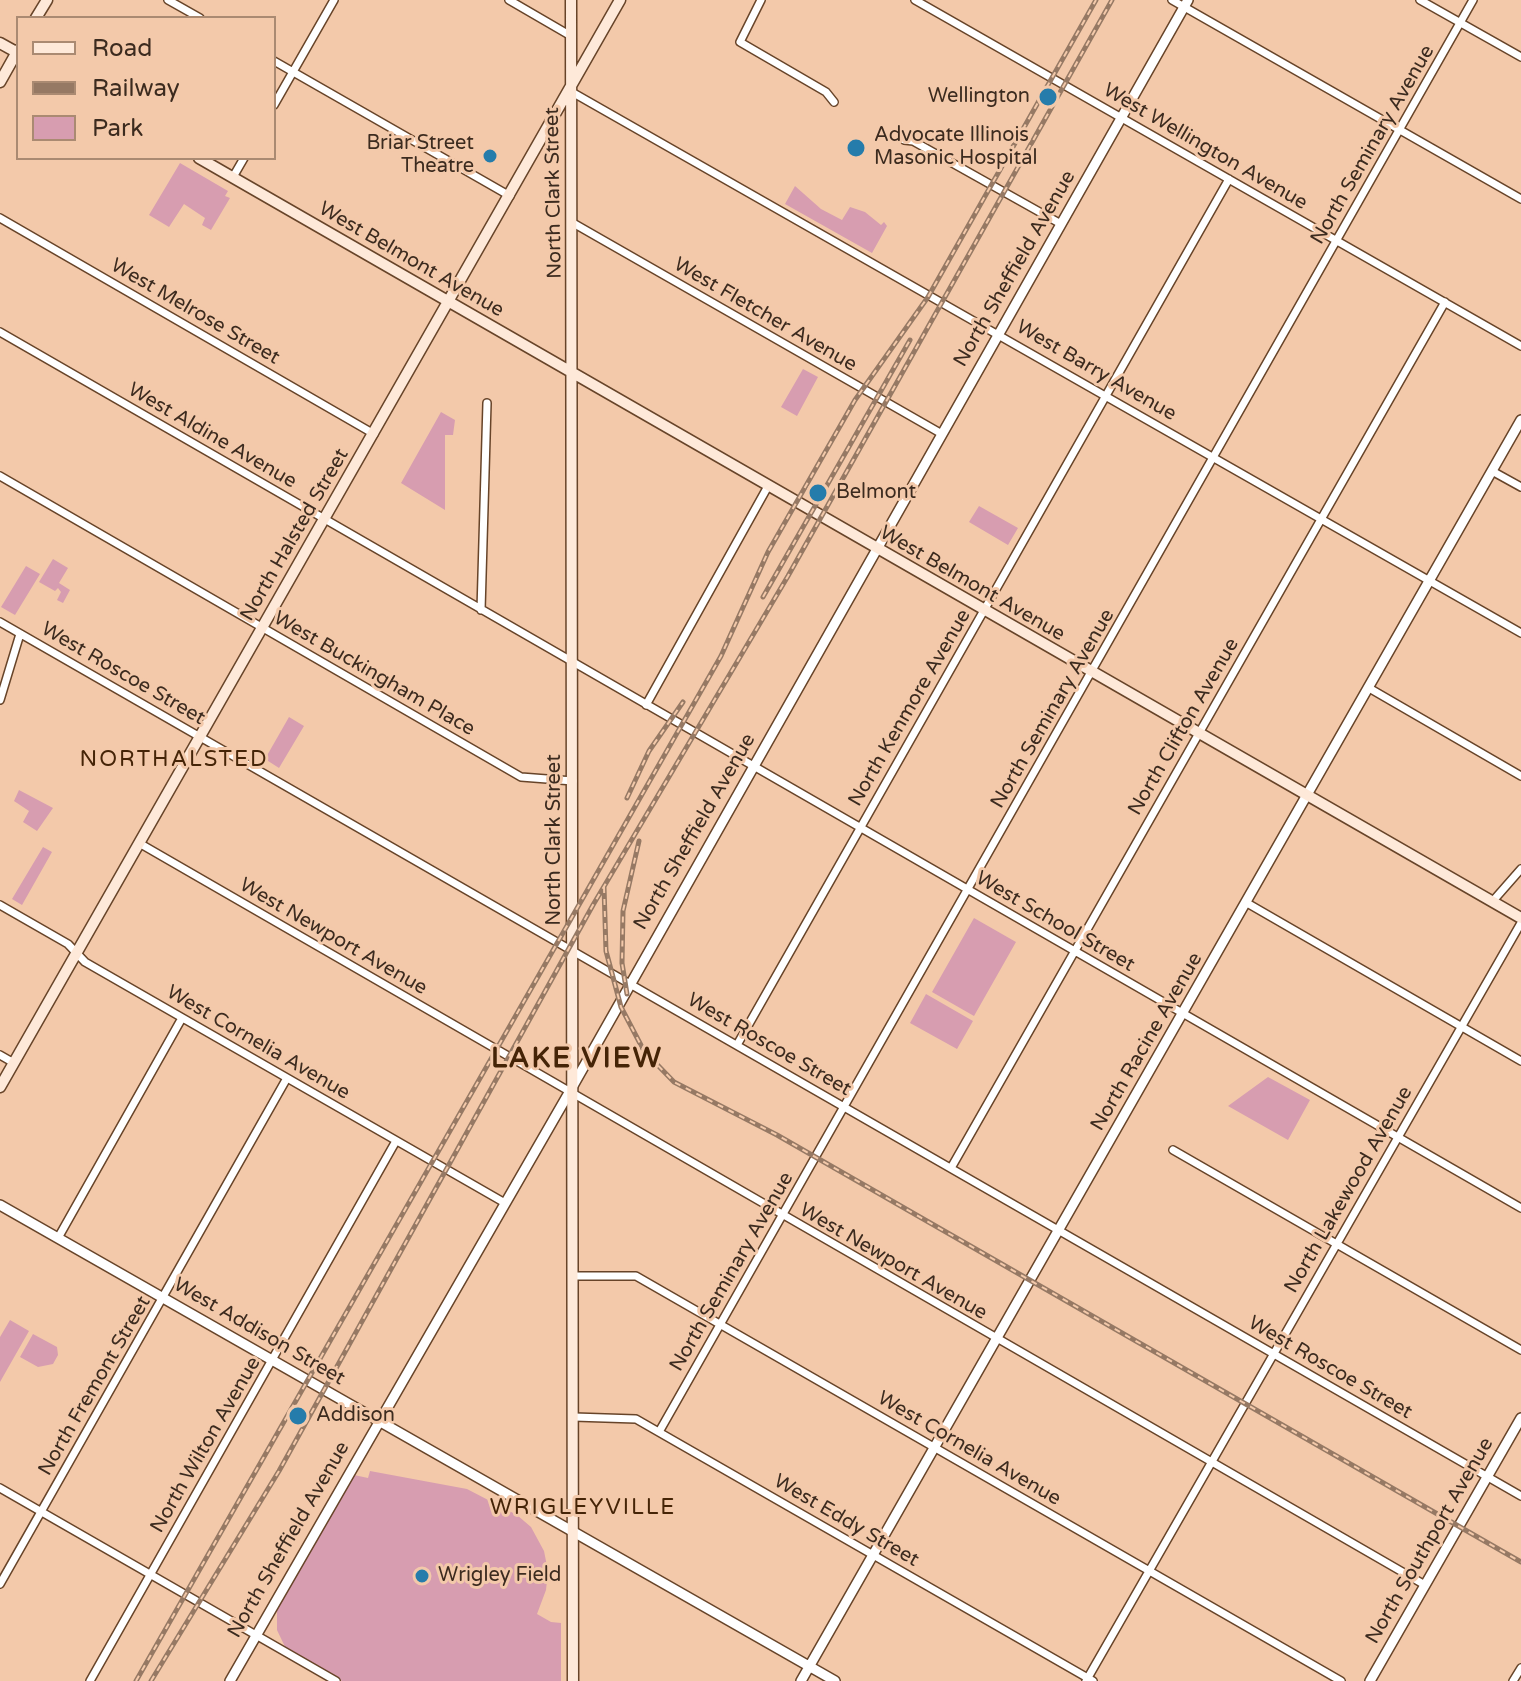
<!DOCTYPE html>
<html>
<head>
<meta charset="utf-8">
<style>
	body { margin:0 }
	#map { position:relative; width:1521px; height:1681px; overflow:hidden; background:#f3c9aa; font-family:"Varela Round",sans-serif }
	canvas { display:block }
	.legend { position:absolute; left:16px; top:16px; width:260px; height:144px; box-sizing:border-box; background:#f3c9aa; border:2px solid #aa8a72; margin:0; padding:10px 14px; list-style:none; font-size:24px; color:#3c2b1f }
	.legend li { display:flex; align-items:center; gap:16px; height:40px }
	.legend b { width:40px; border:2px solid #aa8a72 }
</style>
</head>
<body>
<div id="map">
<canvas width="1521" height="1681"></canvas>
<ul class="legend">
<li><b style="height:10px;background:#fee9d9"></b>Road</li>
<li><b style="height:10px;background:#967964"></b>Railway</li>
<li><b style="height:22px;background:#d79db0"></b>Park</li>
</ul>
</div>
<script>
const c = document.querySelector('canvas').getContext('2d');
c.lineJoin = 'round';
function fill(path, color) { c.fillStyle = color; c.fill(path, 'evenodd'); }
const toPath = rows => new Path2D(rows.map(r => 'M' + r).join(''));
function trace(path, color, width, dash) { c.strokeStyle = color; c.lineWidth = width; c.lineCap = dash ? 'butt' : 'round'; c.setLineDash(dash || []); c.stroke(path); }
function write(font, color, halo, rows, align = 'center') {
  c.font = font + ' "Varela Round",sans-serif'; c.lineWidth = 6; c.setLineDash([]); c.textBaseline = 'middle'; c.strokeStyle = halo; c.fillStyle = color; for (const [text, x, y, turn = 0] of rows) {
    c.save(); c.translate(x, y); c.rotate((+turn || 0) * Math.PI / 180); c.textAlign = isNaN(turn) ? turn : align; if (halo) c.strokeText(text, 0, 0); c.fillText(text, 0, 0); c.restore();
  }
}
const green = toPath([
	[180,163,228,191,225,196,230,198,211,230,202,225,205,218,184,204,169,227,149,215],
	[795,186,821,209,842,220,850,207,865,212,881,225,884,222,887,226,872,253,785,204],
	[803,369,818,377,797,416,781,407],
	[441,412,455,420,453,435,445,435,445,510,401,483],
	[979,506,1018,528,1008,545,969,522],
	[53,559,68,568,59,583,70,590,63,603,57,600,61,592,58,588,55,591,39,582],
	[26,566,40,574,15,615,1,607],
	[289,717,304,726,279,768,265,759],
	[19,790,53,808,37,831,23,822,29,811,14,801],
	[43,847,52,852,22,905,12,899],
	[974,918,1016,942,974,1016,932,992],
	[926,994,973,1021,957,1049,910,1023],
	[1268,1077,1310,1100,1288,1140,1228,1106],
	[10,1320,29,1331,0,1382,0,1337],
	[33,1334,57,1347,58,1355,53,1364,38,1367,20,1357],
	[370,1471,467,1489,517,1515,531,1527,544,1551,548,1571,546,1590,537,1614,551,1622,561,1623,561,1681,342,1681,286,1649,277,1630,277,1607,354,1475,368,1478]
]);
const minor = toPath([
	[168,0,200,18],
	[509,0,571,36],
	[761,0,740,42,826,92,834,102],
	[915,0,1521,346],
	[1172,0,1521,199],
	[1420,0,1521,57],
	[274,61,510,196],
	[570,91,1521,633],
	[274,105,334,0],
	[904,140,913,141,1061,224],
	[233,177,244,158],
	[0,218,374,434],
	[573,223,942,434],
	[0,332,1521,1208],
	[1492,471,1521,487],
	[0,476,521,777,573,781],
	[481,610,487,403],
	[0,622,1521,1496],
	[1369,688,1521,776],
	[0,700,20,634],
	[646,705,767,488],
	[139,843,1425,1585],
	[1492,902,1521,869],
	[1247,903,1521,1061],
	[0,905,68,944,85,962,505,1203],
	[737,1045,1229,179],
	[0,1055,14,1063],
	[1173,1150,1521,1350],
	[951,1168,1445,302],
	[58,1238,182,1018],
	[573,1276,636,1276,1341,1681],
	[574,1417,636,1419,1093,1681],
	[659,1432,1473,0],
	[0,1488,336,1681],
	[0,1584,287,1078],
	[90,1681,396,1141],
	[1086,1681,1521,923],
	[1513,1681,1521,1668]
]);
const tertiary = toPath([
	[0,1205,835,1681],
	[230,1681,570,1091,1188,0],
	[801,1681,1521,420],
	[1370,1681,1521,1418]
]);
const secondary = toPath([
	[571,0,573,1681],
	[36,18,47,0],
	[0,43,18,53],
	[0,82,18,50],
	[199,158,1521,918],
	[0,1087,620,0]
]);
const rail = toPath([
	[763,597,910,340],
	[627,798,649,751,683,702],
	[604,887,606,951,621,1007,644,1051,674,1082,777,1135,1521,1562],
	[627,994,622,963,623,911,639,841],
	[136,1681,721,656,768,552,855,400,928,297,1096,0],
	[151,1681,279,1471,593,905,788,576,1112,0]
]);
const markers = [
	[1048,97,10,"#257cab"],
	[856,148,10,"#257cab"],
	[490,156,8,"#257cab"],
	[818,493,10,"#257cab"],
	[298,1416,10,"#257cab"],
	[422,1576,8,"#257cab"]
];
const poiNames = [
	["Wellington",1030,97,"right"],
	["Advocate Illinois",874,136],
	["Masonic Hospital",874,159],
	["Briar Street",474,144,"right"],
	["Theatre",474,167,"right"],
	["Belmont",836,493],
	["Addison",316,1416],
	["Wrigley Field",438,1576]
];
const streetNames = [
	["North Seminary Avenue",1373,145,-60],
	["West Wellington Avenue",1205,147,30],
	["North Clark Street",554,193,-91],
	["West Belmont Avenue",411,260,30],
	["North Sheffield Avenue",1015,269,-60],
	["West Melrose Street",195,312,30],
	["West Fletcher Avenue",765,315,30],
	["West Barry Avenue",1096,371,30],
	["West Aldine Avenue",212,436,30],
	["North Halsted Street",295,535,-60],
	["West Belmont Avenue",972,584,30],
	["West Roscoe Street",123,674,30],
	["West Buckingham Place",374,674,30],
	["North Kenmore Avenue",910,708,-60],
	["North Seminary Avenue",1053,709,-60],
	["North Clifton Avenue",1184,727,-60],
	["North Sheffield Avenue",695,832,-60],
	["North Clark Street",555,840,-90],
	["West School Street",1055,922,30],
	["West Newport Avenue",333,937,30],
	["North Racine Avenue",1147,1042,-60],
	["West Cornelia Avenue",258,1043,30],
	["West Roscoe Street",769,1045,30],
	["North Lakewood Avenue",1349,1190,-60],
	["West Newport Avenue",893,1262,30],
	["North Seminary Avenue",732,1272,-60],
	["West Addison Street",259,1332,30],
	["West Roscoe Street",1330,1368,30],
	["North Fremont Street",95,1386,-60],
	["North Wilton Avenue",206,1445,-60],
	["West Cornelia Avenue",969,1449,30],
	["West Eddy Street",846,1521,30],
	["North Sheffield Avenue",289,1540,-60],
	["North Southport Avenue",1430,1541,-60]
];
const neighbourhoodNames = [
	["NORTHALSTED",174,760],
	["WRIGLEYVILLE",583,1508]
];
const districtNames = [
	["LAKE VIEW",577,1060]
];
fill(green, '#d79db0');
trace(minor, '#674429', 10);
trace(tertiary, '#674429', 12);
trace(secondary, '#674429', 13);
trace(minor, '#fff', 7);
trace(tertiary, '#fff', 9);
trace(secondary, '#fee9d9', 10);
trace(rail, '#967964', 5);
trace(rail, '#f3c9aa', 2, [6]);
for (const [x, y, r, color] of markers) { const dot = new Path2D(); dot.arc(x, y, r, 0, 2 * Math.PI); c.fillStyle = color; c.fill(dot); trace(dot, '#f3c9aa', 3); }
write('20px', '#3c2b1f', '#f3c9aa', poiNames, 'left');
write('20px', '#3c2b1f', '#f3c9aa', streetNames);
c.letterSpacing = '2px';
write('22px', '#452407', '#f3c9aa', neighbourhoodNames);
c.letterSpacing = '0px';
c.letterSpacing = '2px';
write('bold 28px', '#452407', '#f3c9aa', districtNames);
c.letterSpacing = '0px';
</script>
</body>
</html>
